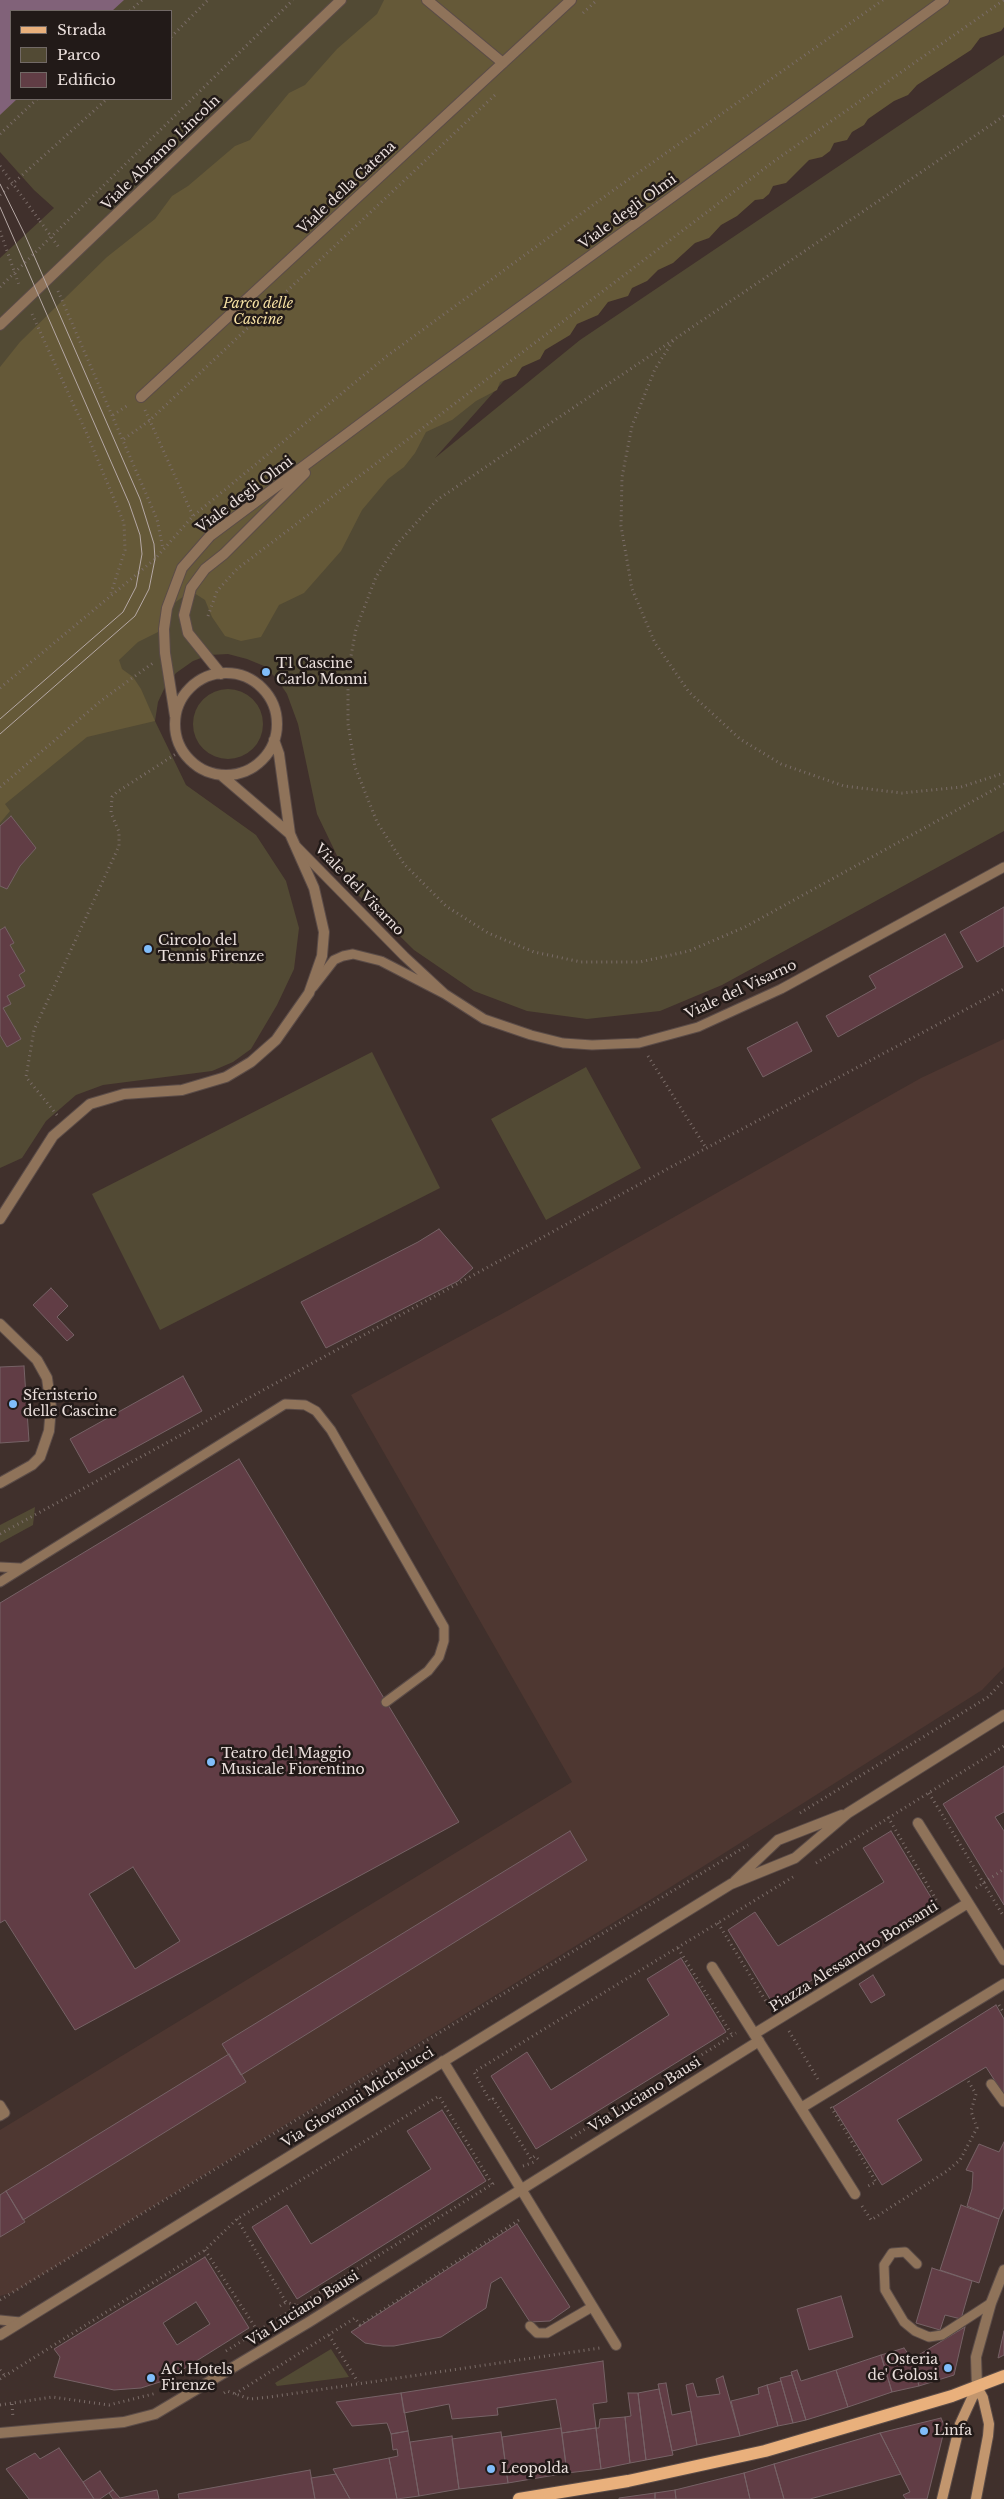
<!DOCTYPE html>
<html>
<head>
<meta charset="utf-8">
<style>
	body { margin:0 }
	#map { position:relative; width:1004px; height:2499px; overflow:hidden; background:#40302c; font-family:"Libre Baskerville",serif }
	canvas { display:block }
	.legend { position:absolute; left:10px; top:10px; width:162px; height:90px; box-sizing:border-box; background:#221a18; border:1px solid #726966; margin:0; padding:6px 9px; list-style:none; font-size:15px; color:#eadfdc }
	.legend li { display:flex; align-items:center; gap:10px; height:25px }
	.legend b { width:25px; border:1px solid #726966 }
</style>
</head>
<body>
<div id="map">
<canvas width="1004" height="2499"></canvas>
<ul class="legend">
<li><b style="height:6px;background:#e9b07c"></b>Strada</li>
<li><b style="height:14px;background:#524a34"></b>Parco</li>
<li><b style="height:14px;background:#613d45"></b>Edificio</li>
</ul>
</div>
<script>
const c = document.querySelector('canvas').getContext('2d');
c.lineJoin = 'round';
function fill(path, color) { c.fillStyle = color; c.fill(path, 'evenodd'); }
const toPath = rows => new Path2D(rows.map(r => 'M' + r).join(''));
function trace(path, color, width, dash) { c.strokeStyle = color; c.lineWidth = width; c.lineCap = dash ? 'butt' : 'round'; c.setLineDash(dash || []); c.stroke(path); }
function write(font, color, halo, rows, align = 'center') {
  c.font = font + ' "Libre Baskerville",serif'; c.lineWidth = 5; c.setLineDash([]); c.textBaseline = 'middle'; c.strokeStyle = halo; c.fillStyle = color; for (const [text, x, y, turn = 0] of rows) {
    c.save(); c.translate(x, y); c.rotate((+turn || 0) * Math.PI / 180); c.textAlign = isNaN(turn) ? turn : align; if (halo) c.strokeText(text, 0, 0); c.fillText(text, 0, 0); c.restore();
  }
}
const built = toPath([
	[1004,1039,1004,1667,982,1690,650,1900,14,2292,0,2296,0,2130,572,1782,351,1395,509,1310,921,1078]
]);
const green = toPath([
	[109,0,1004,0,526,356,435,458,580,340,1004,55,1004,831,722,985,660,1011,587,1019,527,1011,474,991,414,950,354,891,317,814,298,724,287,694,277,679,264,666,247,659,228,654,209,655,193,661,176,673,165,687,158,702,155,721,186,785,256,835,286,881,299,928,294,969,277,1005,251,1049,233,1062,212,1071,103,1085,76,1095,46,1121,22,1158,0,1168,0,258,54,208,34,190,0,152,0,98,171,99,171,11,96,11],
	'193 724a35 35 0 1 1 70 0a35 35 0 1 1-70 0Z',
	[372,1052,440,1188,160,1330,92,1194],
	[586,1067,641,1168,546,1220,491,1119],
	[35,1507,33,1525,0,1543,0,1525],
	[331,2349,349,2377,277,2386,275,2383]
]);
const forest = toPath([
	[384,0,1004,0,1004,27,1001,31,980,38,971,50,917,85,908,95,894,101,868,119,864,125,852,132,847,140,834,143,830,151,822,157,809,160,786,183,773,186,769,194,763,199,755,200,737,216,721,225,709,238,695,243,673,263,658,270,647,281,632,288,628,296,608,302,598,315,577,324,570,335,545,350,540,359,522,367,516,376,500,382,497,390,476,401,452,420,426,432,415,453,404,467,388,479,362,510,341,551,304,593,279,605,261,637,241,641,225,636,212,617,205,600,191,591,166,609,158,632,138,642,119,660,122,669,133,677,141,689,155,721,87,737,5,804,10,811,0,823,0,367,20,342,107,257,155,219,172,196,188,186,235,146,250,140,289,93,305,85,337,49,377,14]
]);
const water = toPath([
	[0,0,124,0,112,11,11,11,11,99,17,99,0,115]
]);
const building = toPath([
	[11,816,36,848,20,866,7,889,0,886,0,826,11,816],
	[1004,907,1004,946,977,962,960,932,1004,907],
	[5,927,14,943,10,945,25,971,19,975,25,986,7,996,11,1004,3,1008,21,1039,7,1047,0,1035,0,930,5,927],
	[945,934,963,967,838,1037,826,1016,876,988,869,976,945,934],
	[797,1022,812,1051,763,1077,747,1048,797,1022],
	[439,1229,473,1268,458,1281,440,1290,326,1348,301,1302,418,1242,439,1229],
	[51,1288,68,1306,57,1317,74,1335,67,1341,33,1305,51,1288],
	[24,1366,29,1441,0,1443,0,1367,24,1366],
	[183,1376,202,1411,89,1473,70,1439,183,1376],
	[239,1459,459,1822,75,2030,5,1920,0,1923,0,1603,239,1459],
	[133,1867,180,1941,135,1969,89,1894,133,1867],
	[1004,1766,1004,1812,995,1817,1004,1831,1004,1905,943,1804,1004,1766],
	[570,1831,587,1860,241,2075,222,2044,570,1831],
	[891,1831,935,1904,773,2004,728,1930,755,1912,778,1946,884,1882,863,1848,891,1831],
	[681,1958,726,2032,536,2149,491,2076,527,2052,551,2090,669,2015,647,1979,681,1958],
	[873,1975,885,1995,871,2003,859,1984,873,1975],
	[996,2005,1004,2019,1004,2095,986,2067,897,2120,922,2160,882,2185,833,2107,996,2005],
	[229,2054,246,2082,23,2220,6,2191,229,2054],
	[442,2110,486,2181,297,2299,252,2227,287,2205,311,2244,431,2169,407,2131,442,2110],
	[1004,2142,1004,2207,999,2219,967,2206,972,2189,973,2172,966,2170,979,2144,999,2152,1004,2142],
	[6,2191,25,2222,0,2237,0,2195,6,2191],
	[961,2205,999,2219,979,2283,940,2270,961,2205],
	[517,2224,570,2307,550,2321,530,2322,501,2277,491,2283,486,2308,441,2337,394,2346,383,2346,365,2343,351,2332,517,2224],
	[205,2257,249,2328,166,2380,141,2388,114,2390,54,2377,60,2357,54,2349,205,2257],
	[196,2302,210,2324,177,2345,163,2323,196,2302],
	[932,2268,972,2281,961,2319,945,2315,940,2330,916,2323,932,2268],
	[841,2296,853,2337,809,2350,797,2309,841,2296],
	[965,2327,954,2375,919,2386,912,2359,965,2327],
	[1004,2331,1004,2355,998,2358,1004,2331],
	[904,2348,912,2359,919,2386,892,2392,881,2355,904,2348],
	[881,2355,892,2392,848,2407,836,2370,881,2355],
	[603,2361,607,2402,593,2404,596,2428,562,2433,556,2399,497,2408,498,2415,452,2419,449,2404,404,2413,401,2393,603,2361],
	[797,2370,801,2381,836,2370,848,2407,806,2420,791,2372,797,2370],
	[792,2375,806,2420,793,2423,780,2378,792,2375],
	[723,2376,740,2436,697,2445,686,2385,693,2383,697,2397,720,2394,716,2379,723,2376],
	[781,2381,793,2423,778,2426,767,2385,781,2381],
	[666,2383,672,2415,691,2411,697,2445,672,2451,658,2384,666,2383],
	[767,2385,778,2426,740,2436,731,2401,759,2394,758,2388,767,2385],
	[659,2389,673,2455,646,2460,638,2393,659,2389],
	[401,2393,408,2431,391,2434,387,2423,352,2426,336,2402,401,2393],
	[628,2393,638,2393,646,2460,630,2463,625,2417,631,2416,628,2393],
	[625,2417,630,2463,601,2469,596,2428,599,2428,600,2419,625,2417],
	[941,2418,945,2427,927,2499,906,2499,903,2495,910,2492,880,2433,941,2418],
	[561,2428,567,2473,508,2483,502,2437,561,2428],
	[596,2428,601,2469,567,2473,562,2433,596,2428],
	[408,2431,419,2496,397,2499,389,2458,398,2456,397,2449,393,2450,391,2434,408,2431],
	[501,2432,508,2483,459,2489,452,2439,501,2432],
	[880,2433,901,2474,810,2499,784,2499,774,2464,880,2433],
	[452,2436,459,2489,419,2496,410,2442,452,2436],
	[59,2448,83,2482,94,2499,29,2499,6,2469,35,2453,40,2459,59,2448],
	[389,2458,397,2499,350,2499,333,2469,389,2458],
	[774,2464,784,2499,750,2499,744,2473,774,2464],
	[310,2470,315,2499,179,2499,178,2494,310,2470],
	[100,2471,113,2490,100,2499,94,2499,83,2482,100,2471],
	[744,2473,750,2499,676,2499,675,2490,744,2473],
	[336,2474,350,2499,315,2499,311,2478,336,2474],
	[113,2490,120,2498,157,2490,159,2499,113,2499,109,2493,113,2490],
	[675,2490,676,2499,655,2499,655,2493,675,2490],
	[655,2493,655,2499,619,2499,619,2498,655,2493]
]);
const path = toPath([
	[130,11,142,0],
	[583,13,597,0],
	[171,37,208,0],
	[1004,116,437,500,397,544,376,577,356,629,348,672,348,724,355,767,377,822,404,864,446,906,488,933,534,952,581,962,640,962,689,951,745,927,1004,784],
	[0,134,37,99],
	[0,195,107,99],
	[40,221,60,249],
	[0,231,19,285],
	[0,287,293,0],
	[58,291,157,519,163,549],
	[32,314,87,434,124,523,125,550,111,593],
	[673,341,655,369,632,426,622,477,621,526,632,589,655,643,689,692,740,739,781,764,844,786,902,793,961,787,1004,773],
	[145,410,193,516],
	[113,415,128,405],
	[124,439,149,421,496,94],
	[208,616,217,591,237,569,773,162,1004,0],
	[0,688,155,559,193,516,387,356,608,194,883,0],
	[0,787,102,700,153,663],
	[648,1056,706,1148],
	[57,1115,26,1077,34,1030,119,846,119,832,111,813,112,797,117,792,182,750],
	[0,1534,671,1167,1004,989],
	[929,1793,1004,1917],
	[800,1813,988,1697,1004,1680],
	[888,1817,938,1903],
	[816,1863,1004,1746],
	[976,1888,1004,1869],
	[718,1923,770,2008],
	[678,1948,732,2035],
	[999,2005,1004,2013],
	[789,2031,819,2081],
	[831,2107,876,2182,868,2186],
	[571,2138,736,2033],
	[538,2159,535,2156,531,2159,493,2099,490,2101,474,2072,793,1877],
	[523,2166,537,2161],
	[862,2206,871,2220,947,2171,960,2160,977,2128,971,2111,976,2094,967,2079],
	[237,2219,286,2302,299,2306],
	[205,2250,257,2330],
	[0,2300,748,1845],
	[280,2306,286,2302],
	[329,2335,358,2382],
	[226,2351,494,2183],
	[0,2370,5,2376],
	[0,2379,205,2250,237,2219,439,2096,492,2184],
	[224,2393,227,2391,250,2399,270,2397,600,2348],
	[235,2394,355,2318,360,2325,519,2220,521,2222],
	[12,2404,13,2418],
	[0,2405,52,2397,109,2405,157,2393]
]);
const lane = toPath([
	[297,847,404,956,445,994,381,961,353,954,343,956,334,960,313,987],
	[445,994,484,1019,531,1035,563,1043,592,1045,639,1043,698,1027,781,989,1004,867],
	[0,1567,20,1568],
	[0,1582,285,1404,305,1405,316,1411,331,1430,444,1627,444,1641,439,1657,428,1671,386,1702],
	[991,2084,1004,2102],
	[0,2105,5,2113,0,2116],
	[917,2264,905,2252,892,2253,884,2265,885,2290,904,2322,915,2331,929,2337,942,2335,991,2303],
	[0,2320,20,2322],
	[530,2326,537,2333,547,2333,592,2307]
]);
const street = toPath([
	[427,0,503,63],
	[0,325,341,0],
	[141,397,571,0],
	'175 724a51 51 0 1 1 102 0a51 51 0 1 1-102 0Z',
	[221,674,188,633,184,615,191,588,205,569,224,554,305,473],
	[175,716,165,653,164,629,167,608,182,568,210,536,422,378,944,0],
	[221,775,290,834],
	[0,1219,53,1136,90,1104,124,1094,182,1090,226,1077,251,1062,276,1040,309,993,322,956,324,932,314,888,290,834,279,754,274,740],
	[0,1324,37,1360,47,1378,51,1407,49,1431,40,1457,32,1465,0,1483],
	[918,1823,1004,1960],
	[735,1881,778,1840,842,1815],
	[712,1967,855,2194],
	[754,2034,968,1903],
	[443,2061,616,2345],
	[801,2108,1004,1984],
	[0,2335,731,1884,795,1858,848,1813,1004,1715],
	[977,2387,976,2357,991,2303,1004,2270],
	[0,2433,124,2422,155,2414,309,2322,759,2041]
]);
const secondary = toPath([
	[942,2499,960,2424,977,2387,983,2398,989,2424,988,2436,976,2499]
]);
const primary = toPath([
	[519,2499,628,2481,765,2451,952,2396,1004,2376]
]);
const tram = toPath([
	[0,184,25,235,140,499,154,544,155,559,149,589,135,616,0,734],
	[0,207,129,503,140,535,142,554,136,587,123,612,0,719]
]);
const pathBridge = toPath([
	[0,166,40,221]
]);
const markers = [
	[266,672,5,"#80bdfa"],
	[148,949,5,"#80bdfa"],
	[13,1404,5,"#80bdfa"],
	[211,1762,5,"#80bdfa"],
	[948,2368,5,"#80bdfa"],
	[151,2378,5,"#80bdfa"],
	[924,2431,5,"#80bdfa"],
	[491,2469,5,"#80bdfa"]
];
const streetNames = [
	["Viale Abramo Lincoln",161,153,-44],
	["Viale della Catena",347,188,-43],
	["Viale degli Olmi",628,212,-36],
	["Viale degli Olmi",245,495,-37],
	["Viale del Visarno",359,890,46],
	["Viale del Visarno",741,990,-25],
	["Piazza Alessandro Bonsanti",854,1957,-32],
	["Via Luciano Bausi",645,2095,-32],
	["Via Giovanni Michelucci",358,2098,-32],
	["Via Luciano Bausi",303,2309,-32]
];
const parkNames = [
	["Parco delle",258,304],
	["Cascine",258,320]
];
const poiNames = [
	["T1 Cascine",276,664],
	["Carlo Monni",276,680],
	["Circolo del",158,941],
	["Tennis Firenze",158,957],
	["Sferisterio",23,1396],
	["delle Cascine",23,1412],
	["Teatro del Maggio",221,1754],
	["Musicale Fiorentino",221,1770],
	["Osteria",938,2360,"right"],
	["de' Golosi",938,2376,"right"],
	["AC Hotels",161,2370],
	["Firenze",161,2386],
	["Linfa",934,2431],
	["Leopolda",501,2469]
];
fill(built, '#4e3731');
fill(green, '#524a34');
fill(forest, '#655938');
fill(water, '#816279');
fill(building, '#613d45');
trace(building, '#766266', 1);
trace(lane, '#5b4c48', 11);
trace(street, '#5b4c48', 12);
trace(secondary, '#5b4c48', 12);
trace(primary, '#5b4c48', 14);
trace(path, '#7b6d69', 3, [1, 4]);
trace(lane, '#8f735a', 9);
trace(street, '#8f735a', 10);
trace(secondary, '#c2966e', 10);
trace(primary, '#e9b07c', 12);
trace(tram, '#b5a8a5', 1);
trace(pathBridge, '#7b6d69', 3, [1, 4]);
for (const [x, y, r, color] of markers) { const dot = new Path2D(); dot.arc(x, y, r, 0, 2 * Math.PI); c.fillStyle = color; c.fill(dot); trace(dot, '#221a18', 2); }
write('14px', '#eadfdc', '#221a18', streetNames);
write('italic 14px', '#f4dfa2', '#221a18', parkNames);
write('14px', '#eadfdc', '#221a18', poiNames, 'left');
</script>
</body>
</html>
